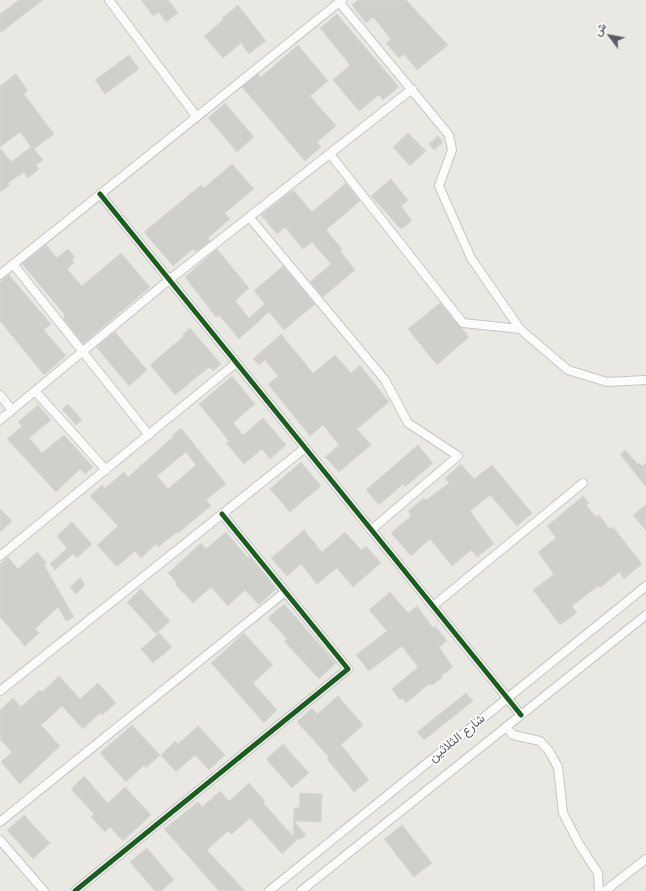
<!DOCTYPE html>
<html>
<head>
<meta charset="utf-8">
<style>
	body { margin:0 }
	#map { position:relative; width:646px; height:891px; overflow:hidden; background:#e9e8e3; font-family:Inter,Vazirmatn,sans-serif }
	canvas { display:block }
	.north { position:absolute; left:590px; top:16px; width:40px; height:40px; -webkit-text-stroke:3px #fff; paint-order:stroke; rotate:302deg; font-size:11px; font-weight:700; line-height:16px; text-align:center; color:#5a5c60 }
	.north::after { content:''; display:block; margin:auto; width:14px; height:18px; background:#5a5c60; clip-path:polygon(50% 0,100% 100%,50% 72%,0 100%) }
</style>
</head>
<body>
<div id="map">
<canvas width="646" height="891"></canvas>
<div class="north">ش</div>
</div>
<script>
const c = document.querySelector('canvas').getContext('2d');
c.lineJoin = 'round';
function fill(path, color) { c.fillStyle = color; c.fill(path, 'evenodd'); }
const toPath = rows => new Path2D(rows.map(r => 'M' + r).join(''));
function trace(path, color, width, dash) { c.strokeStyle = color; c.lineWidth = width; c.lineCap = dash ? 'butt' : 'round'; c.setLineDash(dash || []); c.stroke(path); }
function write(font, color, halo, rows, align = 'center') {
  c.font = font + ' Inter,Vazirmatn,sans-serif'; c.lineWidth = 3.5; c.setLineDash([]); c.textBaseline = 'middle'; c.strokeStyle = halo; c.fillStyle = color; for (const [text, x, y, turn = 0] of rows) {
    c.save(); c.translate(x, y); c.rotate((+turn || 0) * Math.PI / 180); c.textAlign = isNaN(turn) ? turn : align; if (halo) c.strokeText(text, 0, 0); c.fillText(text, 0, 0); c.restore();
  }
}
const building = toPath([
	[19,0,43,0,0,33,0,14,19,0],
	[141,0,168,0,178,13,166,22,159,12,153,16,141,0],
	[358,0,406,0,448,45,417,70,404,54,399,58,386,43,391,39,373,17,366,23,352,5,358,0],
	[238,5,266,41,249,54,241,43,223,58,204,36,223,20,222,18,238,5],
	[337,14,399,87,383,100,379,95,359,111,333,80,350,65,320,28,337,14],
	[298,45,328,81,310,96,336,126,317,142,321,147,305,161,242,87,258,74,261,77,298,45],
	[129,55,139,69,105,94,95,80,129,55],
	[16,74,28,91,24,94,54,134,34,149,43,160,36,165,39,169,28,178,24,172,8,183,10,185,0,192,0,148,11,162,31,147,20,132,0,147,0,86,16,74],
	[225,103,254,137,237,152,208,118,225,103],
	[408,133,426,151,410,166,393,147,408,133],
	[438,136,443,142,434,150,429,144,438,136],
	[232,164,254,189,225,213,230,219,208,238,210,241,196,252,193,249,173,266,144,232,201,185,204,188,232,164],
	[391,179,408,200,401,206,412,221,401,229,371,196,391,179],
	[346,183,360,201,326,230,342,249,340,251,355,270,323,297,310,282,331,264,312,242,303,249,285,227,277,234,261,215,293,190,312,212,346,183],
	[46,245,57,258,68,249,75,257,72,260,74,263,67,269,82,286,121,253,150,287,83,344,63,318,65,315,22,264,46,245],
	[217,249,249,288,235,301,249,318,265,304,254,291,283,266,315,304,284,330,269,312,239,339,219,315,216,317,185,277,217,249],
	[9,275,51,324,44,330,66,356,44,375,0,321,0,282,9,275],
	[440,303,469,337,437,365,408,329,440,303],
	[190,328,221,364,213,371,209,367,175,395,150,365,184,336,182,335,190,328],
	[115,332,147,370,129,386,96,347,115,332],
	[281,334,313,373,335,355,351,373,360,365,389,402,357,429,371,445,339,472,325,457,339,445,323,425,310,436,268,384,278,376,265,360,259,365,253,359,281,334],
	[232,376,255,404,233,423,243,435,263,418,286,445,270,459,262,449,244,464,226,443,229,441,199,404,232,376],
	[68,404,82,420,76,425,62,409,68,404],
	[38,405,51,420,29,438,42,453,64,435,93,467,85,474,80,469,56,492,7,439,22,426,18,422,38,405],
	[181,428,226,484,206,500,211,506,178,533,177,532,158,547,156,544,141,558,135,551,117,567,97,545,118,526,90,496,102,485,105,488,124,472,128,477,173,437,172,436,181,428],
	[186,452,196,465,168,489,157,476,186,452],
	[418,445,433,463,405,487,403,484,379,505,366,490,418,445],
	[625,450,638,464,639,463,642,466,646,463,646,487,620,454,625,450],
	[301,462,321,486,290,512,270,489,301,462],
	[461,464,474,479,492,465,532,513,517,526,490,495,470,511,494,544,477,557,471,550,452,566,430,539,411,556,391,533,411,516,408,511,424,498,426,500,449,483,445,478,461,464],
	[583,496,589,503,586,505,596,517,599,515,610,529,613,527,642,564,624,579,619,572,600,588,598,586,572,606,577,613,560,625,533,590,554,574,538,552,556,538,547,526,583,496],
	[646,505,646,530,633,515,646,505],
	[0,509,12,521,0,532,0,509],
	[72,522,92,544,77,558,73,554,55,570,50,564,67,548,57,536,72,522],
	[304,530,322,552,345,532,361,550,366,546,381,563,353,587,337,568,317,584,301,564,287,576,271,558,304,530],
	[226,532,247,557,250,557,276,589,259,605,245,590,228,606,211,587,193,603,175,584,177,583,168,573,201,543,206,549,226,532],
	[37,552,47,563,44,565,74,617,66,621,58,607,35,629,39,633,25,646,0,617,0,564,8,557,18,569,37,552],
	[80,578,85,585,76,594,70,587,80,578],
	[141,589,170,621,156,634,127,602,141,589],
	[390,592,408,613,417,606,433,628,435,626,447,641,439,647,453,667,441,676,442,678,432,685,429,684,406,703,402,698,400,700,392,689,418,667,402,646,369,671,356,655,387,631,369,610,390,592],
	[284,604,336,663,319,679,284,641,287,639,268,618,284,604],
	[159,633,172,647,153,663,141,649,159,633],
	[244,633,273,665,253,683,277,710,264,723,211,663,244,633],
	[59,676,80,699,98,683,116,703,102,715,100,713,83,729,62,706,41,725,60,746,20,784,1,762,12,752,0,739,0,710,13,698,21,707,40,690,42,692,59,676],
	[466,693,473,701,424,740,417,732,466,693],
	[338,696,363,725,341,745,369,780,354,792,327,759,329,757,297,722,312,708,317,714,338,696],
	[132,725,160,755,146,768,144,765,126,782,100,753,132,725],
	[198,726,225,755,209,770,195,755,176,772,161,755,175,741,178,744,198,726],
	[283,744,309,773,292,788,266,759,283,744],
	[84,776,108,803,125,787,151,815,123,841,110,827,105,832,91,817,94,814,71,789,84,776],
	[249,783,265,801,263,803,293,836,294,808,299,808,300,793,322,794,321,822,294,821,306,835,300,840,299,838,282,854,250,818,232,834,228,831,207,850,245,891,219,891,164,829,198,802,202,807,220,791,229,801,249,783],
	[24,815,50,843,33,859,7,830,24,815],
	[402,825,432,863,414,877,384,839,402,825],
	[147,848,174,880,161,891,155,891,130,862,147,848]
]);
const minor = toPath([
	[109,0,196,116],
	[339,2,449,135,452,150,439,186,471,258,520,329,568,370,607,382,646,380],
	[330,154,463,323,520,329],
	[100,194,521,715],
	[250,218,385,380,408,423,458,456,371,530],
	[13,264,149,435],
	[0,275,342,0],
	[35,391,106,470],
	[0,395,12,410],
	[0,420,169,280,412,89],
	[0,556,236,363],
	[433,606,583,483],
	[0,691,305,448],
	[506,727,513,735,540,741,549,751,558,767,563,813,579,844,598,873,599,891],
	[0,822,285,592],
	[0,840,44,891],
	[75,891,348,669,222,514],
	[269,891,646,586],
	[301,891,646,615],
	[605,891,646,859]
]);
const cycleway = toPath([
	[100,194,521,715],
	[75,891,348,669,222,514]
]);
const streetNames = [
	["شارع الثلاثين",457,738,-39]
];
fill(building, '#cfcfcc');
trace(building, '#d8d7d3', 1);
trace(minor, '#c6c6c5', 10);
trace(minor, '#fcfcfb', 8);
trace(cycleway, '#1b5e20', 5);
write('13px', '#5a5c60', '#fff', streetNames);
</script>
</body>
</html>
